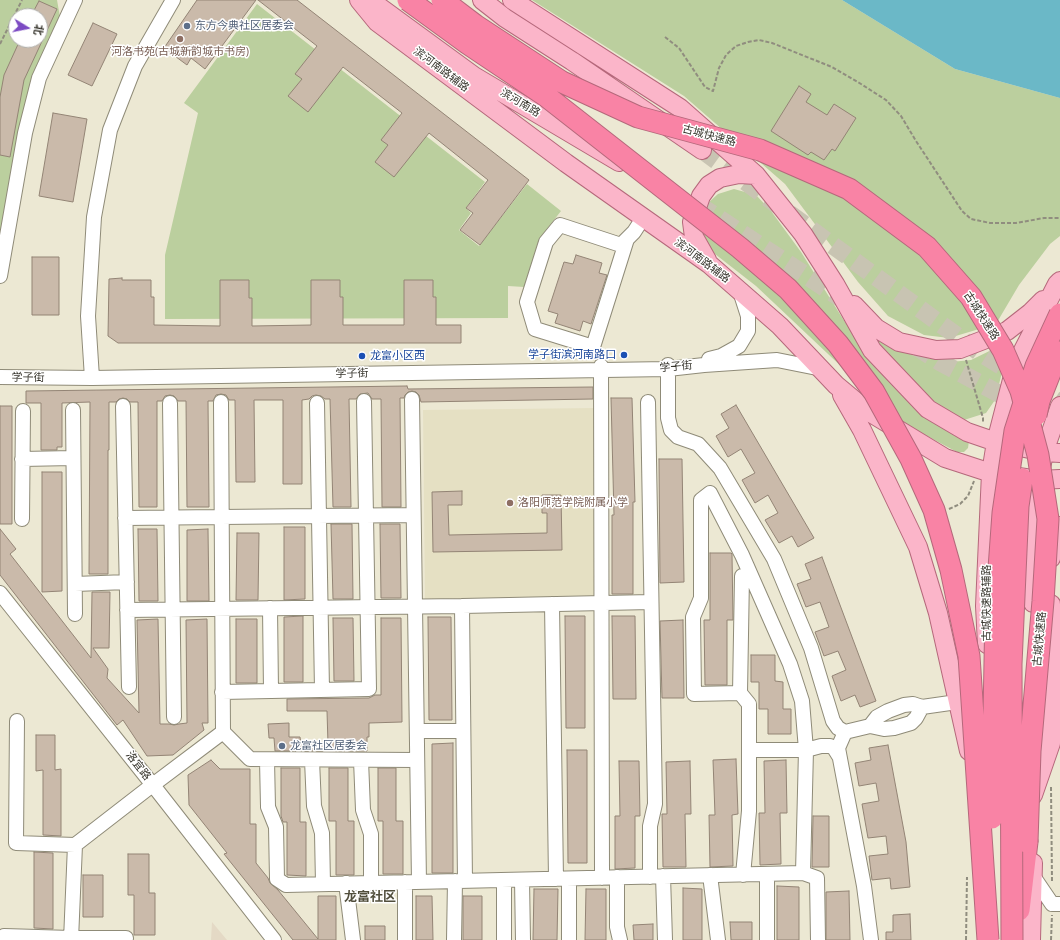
<!DOCTYPE html>
<html>
<head>
<meta charset="utf-8">
<style>
	body { margin:0 }
	#map { position:relative; width:1060px; height:940px; overflow:hidden; background:#ece8d3; font-family:"Archivo Narrow","Noto Sans SC",sans-serif }
	canvas { display:block }
	.north { position:absolute; left:8px; top:8px; width:40px; height:40px; box-sizing:border-box; background:#fff; border:1px solid #afafab; border-radius:50%; rotate:100deg; font-size:11px; font-weight:700; line-height:16px; text-align:center; color:#38362e }
	.north::after { content:''; display:block; margin:auto; width:14px; height:18px; background:#7c4bc3; clip-path:polygon(50% 0,100% 100%,50% 72%,0 100%) }
</style>
</head>
<body>
<div id="map">
<canvas width="1060" height="940"></canvas>
<div class="north">北</div>
</div>
<script>
const c = document.querySelector('canvas').getContext('2d');
c.lineJoin = 'round';
function fill(path, color) { c.fillStyle = color; c.fill(path, 'evenodd'); }
const toPath = rows => new Path2D(rows.map(r => 'M' + r).join(''));
function trace(path, color, width, dash) { c.strokeStyle = color; c.lineWidth = width; c.lineCap = dash ? 'butt' : 'round'; c.setLineDash(dash || []); c.stroke(path); }
function write(font, color, halo, rows, align = 'center') {
  c.font = font + ' "Archivo Narrow","Noto Sans SC",sans-serif'; c.lineWidth = 3; c.setLineDash([]); c.textBaseline = 'middle'; c.strokeStyle = halo; c.fillStyle = color; for (const [text, x, y, turn = 0] of rows) {
    c.save(); c.translate(x, y); c.rotate((+turn || 0) * Math.PI / 180); c.textAlign = isNaN(turn) ? turn : align; if (halo) c.strokeText(text, 0, 0); c.fillText(text, 0, 0); c.restore();
  }
}
const built = toPath([
	[595,408,597,597,425,599,423,410]
]);
const medical = toPath([
	[212,922,227,940,211,940]
]);
const green = toPath([
	[0,0,57,0,60,17,0,254],
	[16,16,40,16,40,40,16,40],
	[532,0,842,0,955,69,1060,98,1060,236,1050,244,1019,285,996,324,949,338,924,335,888,316,858,282,785,184,684,96],
	[257,4,485,182,466,208,471,213,459,230,479,246,527,184,561,211,539,239,524,287,508,286,508,318,165,319,165,255,198,113,184,103],
	[734,189,756,195,771,211,801,252,843,319,881,370,969,441,968,448,964,452,957,452,899,421,756,286,715,254,701,234,708,203,718,194],
	[866,327,884,340,914,356,951,362,971,360,1010,341,995,400,986,413,964,420,941,407,921,391,902,371]
]);
const water = toPath([
	[842,0,1060,0,1060,98,955,69]
]);
const building = toPath([
	[197,0,256,0,205,69,191,58,187,65,164,48,197,0],
	[258,0,297,0,529,180,480,245,460,230,473,213,466,208,488,180,429,133,394,177,375,162,388,145,381,140,402,113,343,67,308,112,288,96,302,79,295,74,317,46,258,0],
	[39,1,57,9,24,80,10,157,0,155,0,97,4,75,20,40,40,40,40,16,31,16,39,1],
	[93,23,117,34,92,86,68,75,93,23],
	[799,86,811,94,806,102,827,115,834,104,856,118,835,151,832,149,824,160,811,152,808,155,771,131,799,86],
	[53,113,87,119,73,202,39,196,53,113],
	[576,255,602,263,599,273,607,275,591,324,583,321,580,331,555,323,558,314,548,311,564,262,573,264,576,255],
	[32,257,59,257,59,315,32,315,32,257],
	[122,278,122,280,151,280,151,297,154,297,154,325,220,326,220,280,249,280,249,298,252,298,252,326,311,325,311,280,340,280,340,297,343,297,343,325,404,325,404,280,433,280,433,297,436,297,436,325,461,325,461,343,118,343,108,336,109,279,122,278],
	[407,386,408,389,593,387,593,399,421,402,419,395,416,392,412,391,408,392,405,395,404,398,400,398,401,507,382,507,381,399,372,399,368,393,360,394,356,399,349,399,351,507,333,507,330,399,325,399,321,396,316,395,312,396,309,399,302,400,302,484,283,484,283,400,254,400,255,482,236,482,235,400,229,400,226,395,221,394,216,395,213,401,208,401,209,507,187,507,186,401,178,401,174,396,170,395,165,396,162,401,157,401,157,507,139,507,138,402,130,402,127,399,123,398,119,399,116,402,109,402,109,450,108,450,108,574,89,574,90,402,62,403,62,447,57,447,57,450,41,450,41,403,26,403,26,391,407,386],
	[611,398,632,398,635,502,633,502,633,594,612,594,612,515,614,515,611,398],
	[736,405,814,538,798,547,792,536,779,543,765,520,778,513,768,495,755,503,742,480,755,473,741,449,728,457,716,436,729,428,721,414,736,405],
	[0,406,12,406,12,524,0,524,0,406],
	[659,459,682,459,684,582,660,583,659,459],
	[42,472,62,472,62,591,42,592,42,472],
	[462,491,462,505,448,505,449,535,547,533,547,513,542,513,542,495,561,495,562,550,433,552,432,492,462,491],
	[331,524,352,524,353,599,333,599,331,524],
	[380,524,400,524,401,598,381,598,380,524],
	[284,527,305,527,305,599,284,600,284,527],
	[0,529,16,549,10,554,91,658,92,592,110,592,109,648,93,648,108,669,107,678,139,713,137,620,158,619,160,724,169,724,174,725,179,724,187,723,186,620,207,619,208,723,202,723,204,730,173,755,147,756,123,720,117,725,0,575,0,529],
	[138,529,157,529,158,601,139,601,138,529],
	[208,529,209,601,187,601,187,530,208,529],
	[237,533,259,533,258,600,236,600,237,533],
	[710,553,731,553,732,554,733,620,727,620,727,685,705,685,704,620,710,620,710,553],
	[822,557,876,701,860,707,855,695,841,701,832,676,846,670,838,651,824,656,815,632,829,627,820,602,806,607,797,584,811,579,805,564,822,557],
	[303,616,303,682,284,682,284,617,303,616],
	[565,616,585,616,585,728,566,728,565,616],
	[612,616,635,616,636,699,613,699,612,616],
	[428,617,451,617,452,720,429,720,428,617],
	[333,618,353,618,354,681,334,681,333,618],
	[381,618,401,618,402,722,369,723,369,737,367,737,367,751,275,751,274,738,269,738,268,724,289,723,289,737,300,737,301,744,328,744,327,711,287,711,287,699,369,698,375,695,381,695,381,618],
	[236,619,257,619,257,683,236,683,236,619],
	[683,620,684,698,662,698,660,621,683,620],
	[751,655,775,655,775,681,783,682,783,709,791,709,791,734,768,734,768,709,759,709,759,682,751,682,751,655],
	[36,735,55,735,55,770,61,769,61,836,43,835,43,770,36,771,36,735],
	[453,743,453,873,432,873,432,744,453,743],
	[888,745,906,842,910,887,891,889,890,878,872,880,869,856,888,854,886,836,868,838,862,804,879,801,876,783,859,786,855,763,871,760,869,748,888,745],
	[567,750,587,750,587,863,568,863,567,750],
	[736,759,738,814,732,815,733,866,710,867,709,815,715,815,713,760,736,759],
	[211,760,220,769,250,769,250,824,256,824,256,863,268,878,270,883,278,890,318,939,318,896,336,896,336,940,293,940,224,854,227,853,189,805,188,775,211,760],
	[786,760,787,813,780,813,781,864,760,865,759,813,765,813,764,761,786,760],
	[619,761,639,761,640,816,635,816,635,868,615,869,615,816,620,816,619,761],
	[690,761,691,814,685,814,686,867,663,867,662,814,667,814,666,762,690,761],
	[281,768,300,768,300,822,306,822,306,876,287,875,287,822,283,822,281,816,281,768],
	[329,768,348,768,348,821,354,821,354,875,336,875,336,821,329,821,329,768],
	[378,768,396,768,396,821,403,821,403,874,383,874,383,821,378,821,378,768],
	[813,816,829,816,829,867,812,867,813,816],
	[34,852,53,853,53,929,34,928,34,852],
	[128,854,149,854,149,893,155,893,155,935,134,935,134,895,128,895,128,854],
	[83,875,103,875,103,917,83,917,83,875],
	[777,886,799,887,799,940,777,940,777,886],
	[683,888,702,889,702,940,683,940,683,888],
	[534,889,558,889,557,940,533,940,534,889],
	[586,889,606,889,606,940,585,940,586,889],
	[849,891,850,940,826,940,826,892,849,891],
	[416,896,432,896,433,940,416,940,416,896],
	[463,896,482,896,482,940,463,940,463,896],
	[910,914,911,940,886,940,886,932,893,932,893,915,910,914],
	[730,922,752,922,752,940,731,940,730,922],
	[653,924,653,940,634,940,633,925,653,924],
	[365,926,385,926,385,940,365,940,365,926]
]);
const majorTunnel = toPath([
	[702,150,979,352,1060,403],
	[697,204,848,303],
	[915,346,940,362,1020,405]
]);
const path = toPath([
	[665,37,679,48,705,87,713,91,719,68,726,55,736,46,748,42,759,40,772,43,832,67,861,84,886,100,901,116,916,141,962,211,971,219,990,223,1016,223,1044,218,1060,218],
	[0,44,22,0],
	[966,360,983,418,983,423],
	[949,509,960,504,968,496,974,481],
	[1051,787,1052,881],
	[966,940,967,877],
	[1051,940,1052,915]
]);
const minor = toPath([
	[627,239,593,347,535,329,527,302,546,242,560,225,621,245,634,232,643,218],
	[0,276,25,133,39,78,75,0],
	[709,359,721,356,739,346,748,331,748,316,740,291],
	[668,365,668,418,671,430,678,437,698,444,720,468,774,559,811,648,833,721,838,728,845,732,838,748,864,886,871,940],
	[601,366,602,878],
	[0,377,92,378,668,369,704,365,777,360,822,369],
	[92,378,88,316,94,217,110,130,135,66,173,0],
	[412,399,419,882],
	[221,402,223,732,250,759,417,760],
	[648,402,655,804,650,826,650,877],
	[170,403,174,717],
	[317,403,322,690],
	[123,406,129,687],
	[73,410,75,614],
	[22,459,73,458],
	[125,518,413,515],
	[22,519,23,411],
	[742,576,740,693,749,704,749,811,743,875],
	[75,584,127,582],
	[0,593,156,789,274,940],
	[552,604,556,879],
	[462,606,651,602],
	[270,608,271,691],
	[127,610,462,606,465,881],
	[222,692,369,689,364,401],
	[740,693,694,694,693,617,701,598,701,500,710,493,742,555,768,614,790,664,802,701,806,750,803,873,817,878,818,940],
	[922,707,957,702],
	[17,721,16,843,75,845],
	[417,731,463,731],
	[845,732,870,726,884,729,894,728,911,723,916,718,922,707,913,704,904,705,888,711,877,717,870,726],
	[749,750,806,750,821,746,830,746,834,748,839,756],
	[267,760,268,807,276,827,277,879,286,885,803,873],
	[312,760,314,806,322,833,323,884],
	[361,760,363,810,371,834,371,883],
	[767,874,767,940],
	[710,875,718,940],
	[663,876,665,940],
	[1033,876,1052,904,1060,904],
	[617,877,617,927,620,940],
	[569,879,569,940],
	[504,880,504,940],
	[522,880,523,940],
	[405,882,405,940],
	[346,883,353,940],
	[4,936,71,938,126,938],
	[71,940,75,845,146,790,223,732],
	[454,940,455,881]
]);
const major = toPath([
	[359,0,377,22,566,163,709,264,780,326,836,385,866,410,945,458,991,473,1039,480,1060,479],
	[370,0,474,76,619,162],
	[482,0,505,18,572,61,702,150],
	[512,0,680,108,756,175,803,234,835,284,872,350,928,409,967,432,996,442,1044,452,1060,453],
	[707,260,694,237,692,222,701,196,709,185,720,178,739,174,756,175],
	[854,305,876,328,899,342,936,350,960,349,1007,331,1030,313,1043,300],
	[842,395,862,430,918,547,938,613,969,751],
	[1051,558,1060,526],
	[1033,603,1035,522,1039,480,1044,452,1060,406],
	[987,644,985,606,991,473,996,442,1016,364,1057,284,1060,281],
	[1033,795,1051,743,1051,604],
	[1031,940,1033,863]
]);
const highway = toPath([
	[1019,910,1027,842]
]);
const highwayBridge = toPath([
	[408,0,467,43,546,96,740,248,788,289,838,344,874,392,911,459,934,510,951,570,969,656,988,940],
	[442,0,475,25,562,82,638,117,760,150,849,189,927,247,971,297,1003,350,1021,391,1038,455,1048,519,1043,601,1030,751,1027,842],
	[1036,415,1039,401,1052,368,1060,352],
	[992,818,996,610,1003,513,1015,431,1036,366,1060,314],
	[1012,940,1011,664,1018,506,1022,479]
]);
const markers = [
	[187,26,4,"#5c6f8a"],
	[180,39,4,"#8d6e63"],
	[624,355,4,"#1a4fb4"],
	[362,356,4,"#1a4fb4"],
	[510,503,4,"#8d6e63"],
	[282,746,4,"#5c6f8a"]
];
const serviceNames = [
	["东方今典社区居委会",195,26],
	["龙富社区居委会",290,746]
];
const educationNames = [
	["河洛书苑(古城新韵城市书房)",180,52],
	["洛阳师范学院附属小学",518,503,"left"]
];
const streetNames = [
	["滨河南路辅路",441,70,37],
	["滨河南路",520,103,31],
	["古城快速路",709,136,15],
	["滨河南路辅路",702,261,37],
	["古城快速路",981,316,57],
	["学子街",676,367,-5],
	["学子街",352,374,-1],
	["学子街",28,378,1],
	["古城快速路辅路",987,603,-90],
	["古城快速路",1040,639,-85],
	["洛宜路",138,766,52]
];
const transitNames = [
	["学子街滨河南路口",616,355],
	["龙富小区西",370,356,"left"]
];
const quarterNames = [
	["龙富社区",370,898]
];
fill(built, '#e5e0c3');
fill(medical, '#e4d9c5');
fill(green, '#bbcf9e');
fill(water, '#6bb8c7');
fill(building, '#cabaaa');
trace(building, '#938475', 1);
trace(majorTunnel, '#c8c4b2', 18, [18, 9]);
trace(minor, '#8f8b78', 16);
trace(major, '#b5687b', 20);
trace(highway, '#b5687b', 23);
trace(path, '#908d7f', 2, [4, 2]);
trace(minor, '#fff', 14);
trace(major, '#fbb5c9', 18);
trace(highway, '#f983a5', 21);
trace(highwayBridge, '#b5687b', 23, []);
trace(highwayBridge, '#f983a5', 21);
for (const [x, y, r, color] of markers) { const dot = new Path2D(); dot.arc(x, y, r, 0, 2 * Math.PI); c.fillStyle = color; c.fill(dot); trace(dot, '#fff', 1.5); }
write('11px', '#4e5e75', '#fff', serviceNames, 'left');
write('11px', '#785e54', '#fff', educationNames);
write('11px', '#38362e', '#fff', streetNames);
write('11px', '#164399', '#fff', transitNames, 'right');
write('bold 13px', '#514e3c', '#fff', quarterNames);
</script>
</body>
</html>
